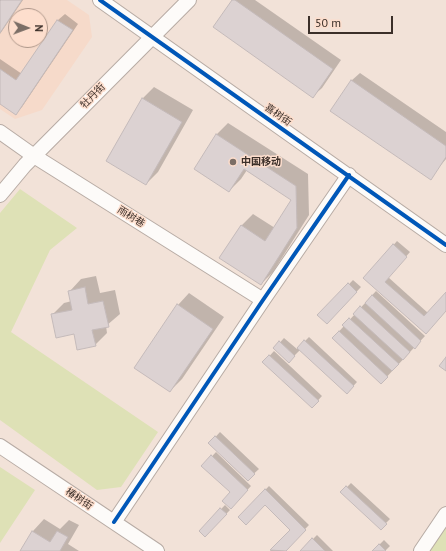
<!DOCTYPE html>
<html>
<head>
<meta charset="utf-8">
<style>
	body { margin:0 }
	#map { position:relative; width:446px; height:551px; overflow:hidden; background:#f2e2d8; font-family:"PT Sans",sans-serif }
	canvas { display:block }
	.north { position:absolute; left:8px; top:8px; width:40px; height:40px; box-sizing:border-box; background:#fddecd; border:1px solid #af988b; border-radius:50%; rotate:91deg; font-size:11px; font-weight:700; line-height:16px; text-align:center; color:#3b2f29 }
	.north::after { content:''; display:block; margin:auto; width:14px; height:18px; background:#7b6e66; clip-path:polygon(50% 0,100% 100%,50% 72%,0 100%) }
	.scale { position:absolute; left:308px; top:16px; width:85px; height:18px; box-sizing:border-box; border:2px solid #3b2f29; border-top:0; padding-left:5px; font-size:12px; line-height:14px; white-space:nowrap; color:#3b2f29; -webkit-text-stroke:3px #fddecd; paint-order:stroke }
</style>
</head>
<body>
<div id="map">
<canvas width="446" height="551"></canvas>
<div class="north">N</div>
<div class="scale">50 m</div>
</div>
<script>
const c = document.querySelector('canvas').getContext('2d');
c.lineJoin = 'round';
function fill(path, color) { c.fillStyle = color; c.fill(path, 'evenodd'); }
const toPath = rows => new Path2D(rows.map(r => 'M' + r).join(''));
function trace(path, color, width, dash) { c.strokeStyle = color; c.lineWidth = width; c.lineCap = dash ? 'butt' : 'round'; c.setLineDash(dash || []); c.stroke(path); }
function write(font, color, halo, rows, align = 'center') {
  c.font = font + ' "PT Sans","Noto Sans SC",sans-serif'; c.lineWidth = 3; c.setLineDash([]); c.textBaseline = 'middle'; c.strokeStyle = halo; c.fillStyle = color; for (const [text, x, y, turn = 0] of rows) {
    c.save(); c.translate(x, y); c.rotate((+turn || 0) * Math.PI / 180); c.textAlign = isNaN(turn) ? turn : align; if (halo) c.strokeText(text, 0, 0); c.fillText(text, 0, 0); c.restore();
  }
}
const built = toPath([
	[0,0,67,0,89,15,92,37,42,110,15,119,0,109],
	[16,16,40,16,40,40,16,40]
]);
const green = toPath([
	[20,189,77,228,50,250,11,332,158,432,121,487,97,490,0,420,0,213],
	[0,467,35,490,0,543],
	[446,524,446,551,427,551]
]);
const shadow = toPath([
	[2,0,23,0,0,34,0,3],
	[233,0,255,0,341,60,322,88,313,96],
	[65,14,78,24,22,107,15,114,0,103,0,59,22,74,58,20],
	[360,73,446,132,446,159,430,178,351,81],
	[154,87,193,110,158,172,146,184,142,99],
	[228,123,308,174,309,215,273,272,261,284,241,226,253,214,275,228,293,200,247,170,241,179,229,191,216,135],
	[397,241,410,252,388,277,428,313,446,293,446,311,430,328,365,278],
	[96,276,100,293,115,290,120,314,106,326,107,333,95,345,75,333,52,315,64,303,72,301,70,291,81,279],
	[353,280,361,287,327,323,319,315],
	[376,291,425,336,381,383,333,338],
	[189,293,224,317,182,379,170,391,178,305],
	[309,337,357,382,347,393,300,350,293,357,275,348,284,338,297,349],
	[274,351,322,396,312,407,264,362],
	[220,432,259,469,248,479,210,443],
	[216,452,251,486,231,508,231,492,203,466],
	[351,483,390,519,381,528,342,492],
	[269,486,309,525,284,551,270,551,291,530,265,504,239,517],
	[225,505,230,510,205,536,200,531],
	[44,519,60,529,69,520,79,525,68,544,79,551,21,551,33,531],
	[317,535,333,551,301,551],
	[384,540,390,546,385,551,373,551]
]);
const building = toPath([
	[1,0,22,0,0,33,0,1,1,0],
	[232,0,235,0,333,69,313,98,213,27,232,0],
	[57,20,73,30,16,115,0,104,0,69,16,80,57,20],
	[351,80,446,146,446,157,431,180,330,111,351,80],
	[142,98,182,122,146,185,106,161,142,98],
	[216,134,296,186,297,228,261,285,219,258,241,225,265,241,291,200,244,169,229,192,194,169,216,134],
	[393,244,407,257,385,282,424,316,446,292,446,311,426,334,363,278,393,244],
	[348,283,357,292,327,324,317,315,348,283],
	[85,287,88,304,103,301,109,327,92,330,96,346,77,350,74,334,56,338,51,314,72,310,68,291,85,287],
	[372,295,421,341,415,349,365,303,372,295],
	[177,304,213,329,170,392,134,368,177,304],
	[360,306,410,352,403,360,353,314,360,306],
	[349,318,399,364,392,371,342,325,349,318],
	[339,331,388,377,381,384,332,338,339,331],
	[304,340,354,386,347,394,297,348,304,340],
	[279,341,295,356,289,363,273,348,279,341],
	[269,355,319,401,312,408,262,362,269,355],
	[446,357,446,371,439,366,446,357],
	[215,436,255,474,248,481,208,443,215,436],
	[211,455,248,490,231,509,222,501,230,492,201,466,211,455],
	[346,486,387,524,381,530,340,492,346,486],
	[265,489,306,530,286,551,270,550,290,530,265,505,246,525,238,517,265,489],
	[220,508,227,514,205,537,199,531,220,508],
	[32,531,50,542,57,531,68,537,60,551,20,551,32,531],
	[312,538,325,551,300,551,312,538],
	[379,544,386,551,372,551,379,544]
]);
const minor = toPath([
	[100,0,446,245],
	[0,132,34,156,263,300],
	[0,195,25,165,189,0],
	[0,446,157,551],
	[114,522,263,300,349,175],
	[421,551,446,514]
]);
const cycleway = toPath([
	[100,0,446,245],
	[114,522,263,300,349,175]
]);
const markers = [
	[233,162,4,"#7b6e66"]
];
const streetNames = [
	["牡丹街",93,96,-45],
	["喜树街",278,115,35],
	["雨树巷",131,217,32],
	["椿树街",79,499,34]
];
const poiNames = [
	["中国移动",241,162]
];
fill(built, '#f6daca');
fill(green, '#dee1b6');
fill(shadow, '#0003');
fill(building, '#dcd2d2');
trace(building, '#c4baba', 1);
trace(minor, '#b7aba4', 16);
trace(minor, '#fdfbf9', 14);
trace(cycleway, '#0057b8', 4);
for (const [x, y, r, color] of markers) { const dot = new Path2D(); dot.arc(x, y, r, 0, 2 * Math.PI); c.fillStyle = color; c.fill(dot); trace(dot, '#fddecd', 1.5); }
write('10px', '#3b2f29', '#fddecd', streetNames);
write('bold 10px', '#3b2f29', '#fddecd', poiNames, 'left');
</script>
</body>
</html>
